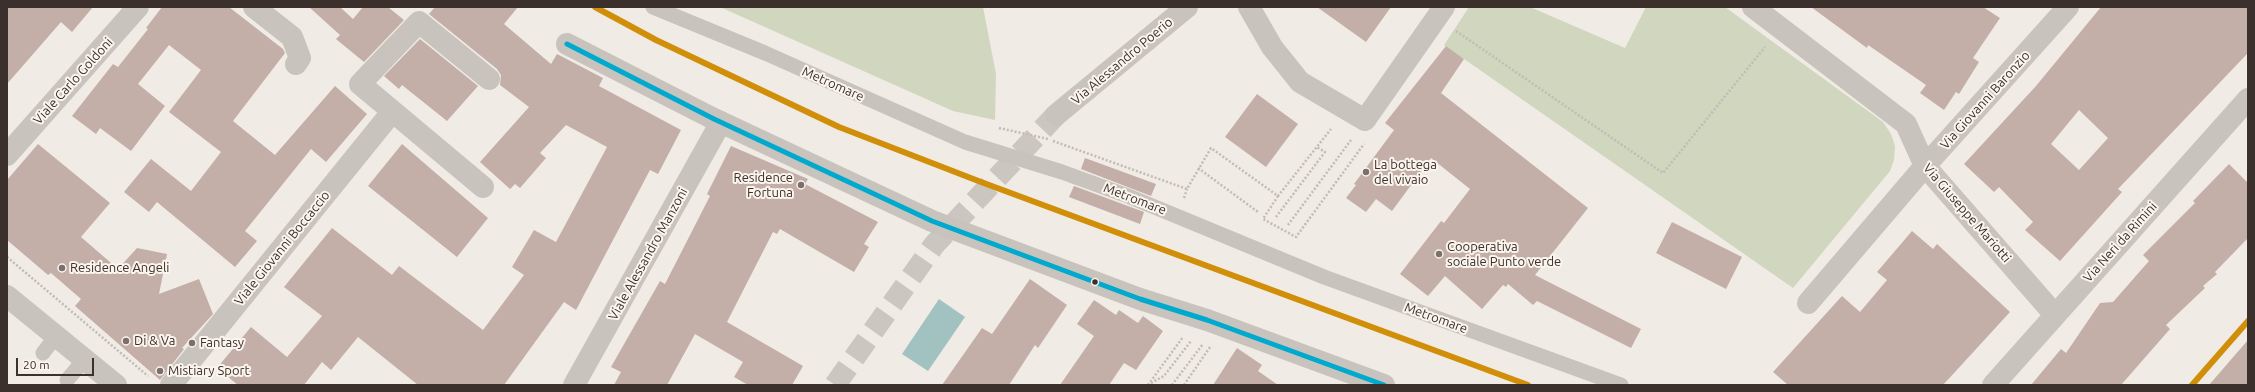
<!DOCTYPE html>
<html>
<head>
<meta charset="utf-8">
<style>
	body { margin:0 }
	#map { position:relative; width:2255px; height:392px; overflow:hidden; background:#f0ebe5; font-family:Ubuntu,sans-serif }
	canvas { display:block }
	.frame { position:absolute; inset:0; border:8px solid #3b302b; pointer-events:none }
	.scale { position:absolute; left:16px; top:358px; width:78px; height:18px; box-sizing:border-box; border:2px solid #3b302b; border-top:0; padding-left:5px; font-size:12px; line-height:14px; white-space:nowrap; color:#3b302b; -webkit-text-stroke:3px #fbf5ee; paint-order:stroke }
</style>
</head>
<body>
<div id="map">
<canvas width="2255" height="392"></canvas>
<div class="frame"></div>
<div class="scale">20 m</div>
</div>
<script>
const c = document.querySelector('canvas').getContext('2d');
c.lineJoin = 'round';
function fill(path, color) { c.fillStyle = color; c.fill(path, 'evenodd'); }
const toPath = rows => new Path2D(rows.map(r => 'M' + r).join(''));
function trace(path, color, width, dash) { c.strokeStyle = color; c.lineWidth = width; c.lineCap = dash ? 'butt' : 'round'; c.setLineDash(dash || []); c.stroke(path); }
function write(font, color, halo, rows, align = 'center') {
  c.font = font + ' Ubuntu,sans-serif'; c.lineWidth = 4; c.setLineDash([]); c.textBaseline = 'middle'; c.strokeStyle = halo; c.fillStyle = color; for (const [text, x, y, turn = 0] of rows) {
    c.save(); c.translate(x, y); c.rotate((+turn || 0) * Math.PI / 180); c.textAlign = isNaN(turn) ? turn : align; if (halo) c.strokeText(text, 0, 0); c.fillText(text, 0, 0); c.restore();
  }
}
const green = toPath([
	[720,7,983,7,996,74,995,120,953,111],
	[1469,7,1530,7,1625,48,1646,7,1725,7,1883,122,1891,134,1895,146,1894,160,1890,171,1793,288,1444,45]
]);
const water = toPath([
	[939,299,965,317,928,371,902,354]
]);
const building = toPath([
	[7,7,93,7,72,32,61,22,7,84],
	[162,7,229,7,283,49,285,53,233,121,275,155,335,86,367,114,326,162,311,149,245,231,257,241,235,267,157,202,149,212,124,192,151,159,191,191,221,152,169,112,201,70,169,45,138,84,165,106,131,151,100,128,96,134,72,116,113,64,118,67,148,29,146,28],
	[309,7,340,7,353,19,363,7,388,7,404,20,364,62,336,39,340,35],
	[435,7,518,7,504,24,551,64,557,54,603,78,599,86,681,130,658,174,650,170,576,310,564,302,504,385,418,385,358,337,331,370,322,362,304,385,238,385,217,368,251,327,287,357,322,316,284,287,332,228,392,275,399,266,483,330,524,275,512,267,534,230,556,242,607,147,566,125,540,153,546,158,520,188,515,184,510,189,480,162,529,107,500,85,501,75,497,69,429,14],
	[1317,7,1391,7,1366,42],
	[1811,7,1983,7,2000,18,1973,58,1979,62,1959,94,1956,92,1944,110,1920,93,1926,85,1868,45,1867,48],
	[2101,7,2248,7,2248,53,2118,189,2122,192,2060,261,2025,230,2033,222,1999,187,1994,192,1964,164,2036,86],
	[2079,110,2108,138,2079,170,2051,144],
	[420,39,478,86,447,121,402,85,399,89,384,76],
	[1446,46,1464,59,1441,93,1588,208,1535,275,1641,329,1631,348,1537,301,1533,305,1508,284,1506,287,1503,285,1482,309,1445,276,1428,296,1400,274,1441,221,1444,223,1470,189,1431,158,1392,211,1376,199,1366,212,1346,198,1356,185,1354,184,1394,130,1385,123],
	[1257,94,1298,124,1266,167,1225,137],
	[38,144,110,203,81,237,118,269,137,248,167,254,159,294,199,279,213,314,182,348,184,349,160,380,75,306,81,299,51,273,48,275,7,240,7,180],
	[402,144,488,218,457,257,368,186],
	[731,146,808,179,805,184,878,222,864,244,869,247,854,272,780,229,777,234,773,232,727,322,803,366,792,385,748,385,734,377,743,362,695,334,667,385,614,385,621,372,611,367,660,281,665,284,710,196,707,194],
	[1085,158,1156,184,1151,196,1081,169],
	[2229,164,2248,183,2248,238,2215,272,2217,274,2203,286,2205,288,2166,325,2170,329,2121,385,2031,385,2061,349,2066,353,2100,303,2113,302,2149,261,2143,255,2195,203,2193,201],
	[1074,186,1144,212,1140,224,1069,197],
	[1672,222,1742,257,1726,289,1656,253],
	[1912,231,1933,249,1937,244,2010,312,1943,385,1788,385,1773,372,1842,296,1860,312,1887,280,1877,272],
	[1030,279,1067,305,1038,348,1035,345,1009,385,942,385,982,328,992,334],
	[1094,300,1116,315,1119,310,1138,323,1143,316,1163,331,1136,370,1124,363,1109,385,1060,385,1094,336,1077,324],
	[2248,340,2248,385,2209,385],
	[1237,348,1262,365,1258,371,1278,385,1213,385]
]);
const tertiaryTunnel = toPath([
	[835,385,934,245,1056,115]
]);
const path = toPath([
	[1456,31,1663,173,1765,47],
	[999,128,1048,139],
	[1053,141,1187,189,1211,148,1278,196,1331,129],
	[1198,168,1258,212],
	[1278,196,1263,219,1296,237,1364,144],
	[1184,198,1187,189],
	[1276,217,1325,152,1317,147],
	[1288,225,1351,140],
	[7,257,148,376],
	[1151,383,1164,376,1191,341],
	[1148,385,1183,337],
	[1172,385,1203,344],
	[1184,385,1210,347]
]);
const service = toPath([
	[653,7,765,53,965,142,1062,172,1128,196,1324,277,1621,385],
	[43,353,56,336],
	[67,380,85,359]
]);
const minor = toPath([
	[254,7,292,37,300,58,296,64],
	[1249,7,1272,47,1300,82,1365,120,1444,7],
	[1753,7,1906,124,1925,166,2055,315],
	[567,44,714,119,932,221,1140,299,1207,320,1384,385],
	[7,155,138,7],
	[483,187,360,84,419,22,489,79],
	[1808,303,1925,166,2068,7],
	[171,385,392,112],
	[574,385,721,122],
	[1993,385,2248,99]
]);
const tertiary = toPath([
	[1056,115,1187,7],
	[7,296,116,385]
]);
const bus1 = toPath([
	[567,44,714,119,932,221,1140,299,1207,320,1384,385]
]);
const rail1 = toPath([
	[595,7,656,40,839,127,981,182,1528,385],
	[2192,385,2248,321]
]);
const markers = [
	[1366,172,4,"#7a716c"],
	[801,185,4,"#7a716c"],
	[1439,254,4,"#7a716c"],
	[62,268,4,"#7a716c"],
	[1095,282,3.5,"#3b302b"],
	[126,341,4,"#7a716c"],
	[192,343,4,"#7a716c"],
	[160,371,4,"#7a716c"]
];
const streetNames = [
	["Via Alessandro Poerio",1122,61,-40],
	["Viale Carlo Goldoni",73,81,-48],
	["Metromare",833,84,24],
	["Via Giovanni Baronzio",1985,100,-48],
	["Metromare",1135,199,21],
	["Via Giuseppe Mariotti",1967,213,49],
	["Via Neri da Rimini",2120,242,-48],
	["Viale Giovanni Boccaccio",282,248,-51],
	["Viale Alessandro Manzoni",648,254,-61],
	["Metromare",1436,318,20]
];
const poiNames = [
	["La bottega",1374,165],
	["del vivaio",1374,180],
	["Residence",793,178,"right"],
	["Fortuna",793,193,"right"],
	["Cooperativa",1447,247],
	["sociale Punto verde",1447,262],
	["Residence Angeli",70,268],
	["Di & Va",134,341],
	["Fantasy",200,343],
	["Mistiary Sport",168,371]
];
fill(green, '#d1d6bf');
fill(water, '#a1c2c1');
fill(building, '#c3afa7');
trace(tertiaryTunnel, '#ccc6c0', 22, [22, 11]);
trace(path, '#c2bbb6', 2.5, [2, 2]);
trace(service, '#c9c3be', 15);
trace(minor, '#c9c3be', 22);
trace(tertiary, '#c9c3be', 22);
trace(bus1, '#00a9ce', 5);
trace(rail1, '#d18e09', 6);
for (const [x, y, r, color] of markers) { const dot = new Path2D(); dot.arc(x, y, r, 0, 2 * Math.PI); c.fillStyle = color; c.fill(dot); trace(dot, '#fbf5ee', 1.5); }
write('13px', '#3b302b', '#fbf5ee', streetNames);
write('13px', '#3b302b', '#fbf5ee', poiNames, 'left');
</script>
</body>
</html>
